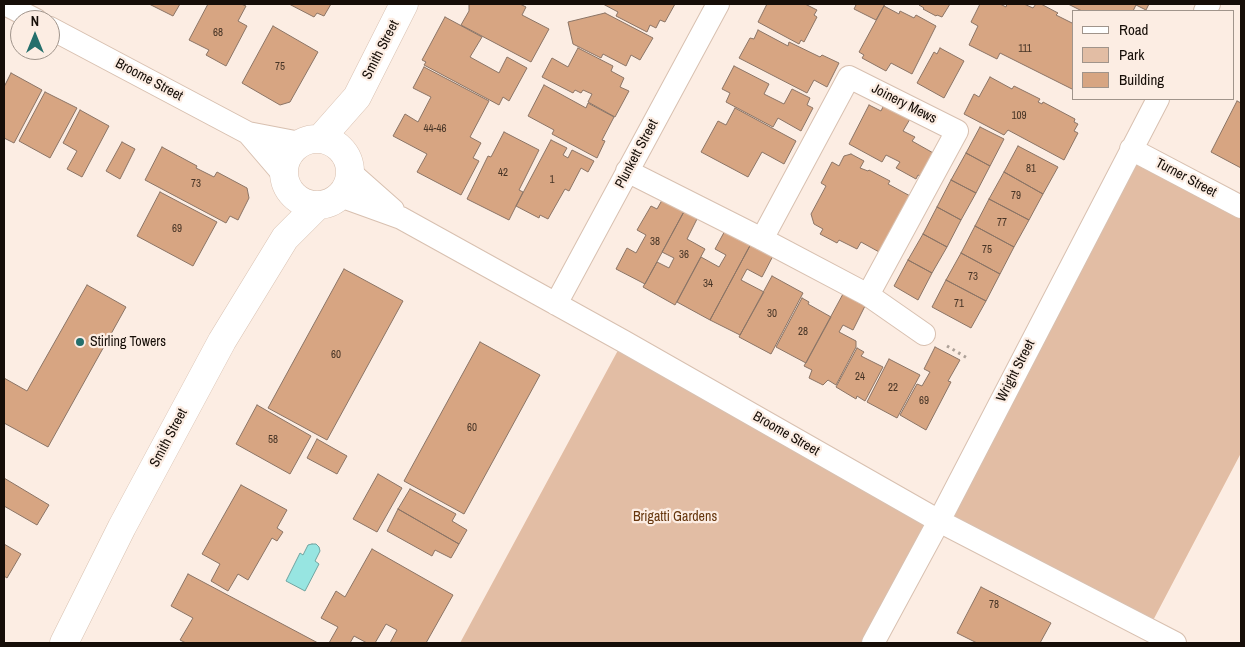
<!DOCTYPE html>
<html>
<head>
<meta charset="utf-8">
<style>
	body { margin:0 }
	#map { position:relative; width:1245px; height:647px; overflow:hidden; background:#fcede3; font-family:"Archivo Narrow",sans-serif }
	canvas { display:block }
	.frame { position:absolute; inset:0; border:5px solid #160e08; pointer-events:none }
	.legend { position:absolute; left:1072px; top:10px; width:162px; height:90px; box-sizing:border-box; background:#fcede3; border:1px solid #a0948b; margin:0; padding:6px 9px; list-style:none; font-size:15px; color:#160e08 }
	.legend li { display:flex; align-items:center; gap:10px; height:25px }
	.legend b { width:25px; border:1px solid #a0948b }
	.north { position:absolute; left:10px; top:10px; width:50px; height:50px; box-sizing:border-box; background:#fcede3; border:1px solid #a0948b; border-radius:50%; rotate:0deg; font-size:14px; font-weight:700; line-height:20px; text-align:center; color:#160e08 }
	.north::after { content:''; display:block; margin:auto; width:18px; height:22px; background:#246f6c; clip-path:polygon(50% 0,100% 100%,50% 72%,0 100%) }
</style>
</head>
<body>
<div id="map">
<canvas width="1245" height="647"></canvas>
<div class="frame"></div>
<ul class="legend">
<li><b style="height:6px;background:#fff"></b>Road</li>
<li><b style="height:14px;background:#e2bda4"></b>Park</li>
<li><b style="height:14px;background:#d7a582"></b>Building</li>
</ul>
<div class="north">N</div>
</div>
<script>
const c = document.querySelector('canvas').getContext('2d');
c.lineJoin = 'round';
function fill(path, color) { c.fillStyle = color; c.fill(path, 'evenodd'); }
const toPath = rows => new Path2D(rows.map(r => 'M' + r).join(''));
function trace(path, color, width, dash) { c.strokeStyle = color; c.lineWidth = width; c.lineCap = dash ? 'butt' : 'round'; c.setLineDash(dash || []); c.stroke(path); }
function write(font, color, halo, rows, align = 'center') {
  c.font = font + ' "Archivo Narrow",sans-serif'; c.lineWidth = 4.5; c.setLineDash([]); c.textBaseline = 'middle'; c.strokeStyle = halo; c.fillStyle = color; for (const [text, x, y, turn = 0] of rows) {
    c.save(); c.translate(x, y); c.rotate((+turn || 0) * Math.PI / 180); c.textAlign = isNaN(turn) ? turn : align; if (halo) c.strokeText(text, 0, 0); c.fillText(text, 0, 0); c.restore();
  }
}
const green = toPath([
	[1131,149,1241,207,1241,453,1148,630,939,521,873,643,460,643,623,341,939,521]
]);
const water = toPath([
	[312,544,316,544,319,547,320,551,315,561,319,564,305,591,286,581,300,553,303,555,308,545,312,544]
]);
const building = toPath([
	[149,4,180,4,173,16,149,4],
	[208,4,241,4,246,6,238,21,247,26,226,66,206,55,209,50,189,40,208,4],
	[289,4,331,4,324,16,317,13,314,17,289,4],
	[469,4,520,4,526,7,522,15,549,29,531,62,461,25,469,11,469,4],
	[603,4,675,4,665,22,660,20,656,28,650,25,647,32,616,16,618,12,603,4],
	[767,4,805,4,817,10,814,15,817,17,804,42,801,40,799,44,758,22,767,4],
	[853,4,885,4,876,20,854,9,856,5,853,4],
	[920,4,950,4,942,17,937,15,936,16,923,9,924,8,919,5,920,4],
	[980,4,1000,4,1006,7,1007,4,1024,4,1033,8,1036,4,1041,4,1058,13,1056,15,1074,24,1074,90,1000,53,997,59,969,45,978,26,971,22,980,4],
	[1068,4,1149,4,1146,10,1136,5,1133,11,1082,11,1068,4],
	[884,6,899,14,900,11,914,18,916,15,936,26,912,74,891,63,886,71,862,58,864,55,859,52,884,6],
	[605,13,653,38,640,60,631,55,626,66,603,54,601,58,573,44,568,22,605,13],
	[445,17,482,37,470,57,499,73,507,57,527,68,509,101,503,97,499,105,424,65,426,62,422,60,445,17],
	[273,26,318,52,290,102,280,105,242,83,273,26],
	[758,30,788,46,789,42,820,57,822,55,839,63,827,87,814,80,807,93,739,58,750,38,754,39,758,30],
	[578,48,613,66,611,71,624,78,620,87,629,91,615,117,588,102,592,94,583,90,581,93,575,90,573,93,542,77,552,58,568,67,578,48],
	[940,48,964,61,944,98,917,83,934,52,937,54,940,48],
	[734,66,769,84,764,94,784,104,792,89,810,98,807,105,813,108,801,131,778,118,773,127,726,102,730,93,722,89,734,66],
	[424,67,489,101,470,137,481,143,473,158,479,161,461,195,417,172,427,154,393,136,405,114,418,122,431,97,413,88,424,67],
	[11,73,42,90,14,143,4,138,4,87,11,73],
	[990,77,1012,89,1014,86,1040,99,1038,102,1042,104,1043,102,1075,119,1074,122,1078,124,1074,131,1078,133,1064,160,1008,130,1004,135,964,114,974,94,979,97,990,77],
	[544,85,586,108,588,103,614,117,602,140,605,141,597,158,552,134,554,130,528,116,544,85],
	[45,92,77,108,50,158,19,141,45,92],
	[1237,101,1241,103,1241,168,1211,152,1237,101],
	[869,105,881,111,884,105,910,119,903,131,915,137,912,141,935,154,923,177,918,175,916,179,896,168,900,162,886,155,882,162,849,144,869,105],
	[735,108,796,141,784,164,762,152,748,177,701,152,718,121,726,125,735,108],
	[80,110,109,126,82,177,67,169,77,151,63,143,80,110],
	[980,127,1004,139,990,166,966,153,980,127],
	[504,132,539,150,519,190,523,192,509,220,467,199,488,156,491,157,504,132],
	[551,140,567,148,563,155,568,158,572,150,594,161,588,172,581,168,569,191,565,189,548,219,540,215,539,218,516,206,551,140],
	[122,142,135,149,120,179,106,171,122,142],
	[1018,146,1058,167,1043,194,1004,172,1018,146],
	[162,147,197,166,196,168,214,177,217,172,247,188,249,198,238,220,230,216,226,223,145,180,162,147],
	[966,153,990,166,976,193,951,180,966,153],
	[851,154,864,161,860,168,868,171,869,170,890,181,888,184,912,197,881,253,861,242,857,249,839,240,837,243,820,234,823,229,814,224,811,214,826,186,821,183,832,162,839,166,844,156,851,154],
	[1004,172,1043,194,1029,220,989,199,1004,172],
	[951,180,976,193,961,220,937,207,951,180],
	[160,192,217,222,193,266,137,236,160,192],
	[665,195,687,206,645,284,616,269,627,248,636,253,646,235,637,230,651,206,657,209,665,195],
	[989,199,1029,220,1014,247,975,226,989,199],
	[687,206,700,213,687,239,705,249,675,305,643,287,657,262,669,268,674,258,662,252,687,206],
	[937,207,961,220,947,247,923,234,937,207],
	[975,226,1014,247,1000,274,961,253,975,226],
	[727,227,753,240,710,320,677,302,701,257,719,267,726,255,715,249,727,227],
	[923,234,947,247,932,273,908,260,923,234],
	[753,240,775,252,762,277,747,269,741,280,764,292,740,335,710,320,753,240],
	[961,253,1000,274,986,301,946,280,961,253],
	[908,260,932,273,918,300,894,286,908,260],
	[344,269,403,301,327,440,268,408,344,269],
	[772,276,803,293,771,354,739,337,772,276],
	[946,280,986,301,971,328,932,307,946,280],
	[87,285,126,307,48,447,4,423,4,378,27,391,87,285],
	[843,294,865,306,853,330,843,325,839,332,856,341,856,347,836,385,828,380,823,385,809,378,812,370,804,366,843,294],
	[802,298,809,302,808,304,831,317,806,363,776,347,802,298],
	[480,342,540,375,464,514,404,481,480,342],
	[935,347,960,360,948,381,951,382,926,430,900,415,917,384,922,386,930,372,924,369,935,347],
	[857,348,864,352,861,356,883,367,865,401,857,396,856,399,836,387,857,348],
	[889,359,920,375,897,418,867,402,889,359],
	[257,405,311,436,290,474,236,444,257,405],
	[317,439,347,456,337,474,307,458,317,439],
	[378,474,402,488,377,532,353,519,378,474],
	[4,478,49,505,37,525,4,506,4,478],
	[241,485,287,510,277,528,283,532,277,541,272,538,248,580,238,574,228,591,211,581,220,564,202,554,241,485],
	[410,489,456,514,452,521,467,530,459,544,398,509,410,489],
	[398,509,459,544,451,558,435,550,432,556,387,531,398,509],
	[4,544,21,554,7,578,4,576,4,544],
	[372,549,453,595,426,643,390,643,397,630,386,624,375,643,367,643,354,636,350,643,329,643,338,627,321,618,336,591,345,597,372,549],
	[188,574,318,643,186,643,180,640,193,618,171,606,188,574],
	[981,587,1051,623,1040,643,977,643,957,633,981,587]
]);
const path = toPath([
	[947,346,969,359]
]);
const street = toPath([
	[5,4,36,20],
	[1205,11,1209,4],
	[50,28,248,133,300,143],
	[248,133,284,175],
	[1131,149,1241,207],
	[627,171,762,239,868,295,924,334],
	[350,172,393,210],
	[340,196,401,218,623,341,939,521,1175,643],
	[762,239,849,77,957,131,868,295],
	[556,304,718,4],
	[873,643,939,521,1158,99]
]);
const secondary = toPath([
	[320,139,357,97,404,4],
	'284 172a33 33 0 1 1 66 0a33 33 0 1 1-66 0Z',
	[64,643,122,527,222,341,285,238,318,205]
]);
const markers = [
	[80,342,5,"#246f6c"]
];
const numberNames = [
	["68",218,33],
	["111",1025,49],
	["75",280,67],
	["109",1019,116],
	["44-46",435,129],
	["81",1031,169],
	["42",503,173],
	["1",552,180],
	["73",196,184],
	["79",1016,196],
	["77",1002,223],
	["69",177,229],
	["38",655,242],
	["75",987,250],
	["36",684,255],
	["73",973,277],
	["34",708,284],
	["71",959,304],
	["30",772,314],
	["28",803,332],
	["60",336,355],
	["24",860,377],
	["22",893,388],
	["69",924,401],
	["60",472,428],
	["58",273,440],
	["78",994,605]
];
const streetNames = [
	["Smith Street",381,50,-63],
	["Broome Street",149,80,28],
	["Joinery Mews",904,104,27],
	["Plunkett Street",637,154,-62],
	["Turner Street",1186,178,28],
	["Wright Street",1016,371,-63],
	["Broome Street",786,434,30],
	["Smith Street",169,438,-62]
];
const poiNames = [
	["Stirling Towers",90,342]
];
const parkNames = [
	["Brigatti Gardens",675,517]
];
fill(green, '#e2bda4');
fill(water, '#97e5e1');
trace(water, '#70a4a0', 1);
fill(building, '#d7a582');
trace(building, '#8b7465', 1);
trace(street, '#d8c0b0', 24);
trace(secondary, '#d8c0b0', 29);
trace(path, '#ada198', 3, [2.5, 4]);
trace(street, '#fff', 22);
trace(secondary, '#fff', 28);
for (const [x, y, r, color] of markers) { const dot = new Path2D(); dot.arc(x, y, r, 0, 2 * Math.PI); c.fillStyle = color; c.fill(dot); trace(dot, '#fcede3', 2); }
write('11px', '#463426', null, numberNames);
write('14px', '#160e08', '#fcede3', streetNames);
write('14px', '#160e08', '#fcede3', poiNames, 'left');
write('14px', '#66360d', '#fcede3', parkNames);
</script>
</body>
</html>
